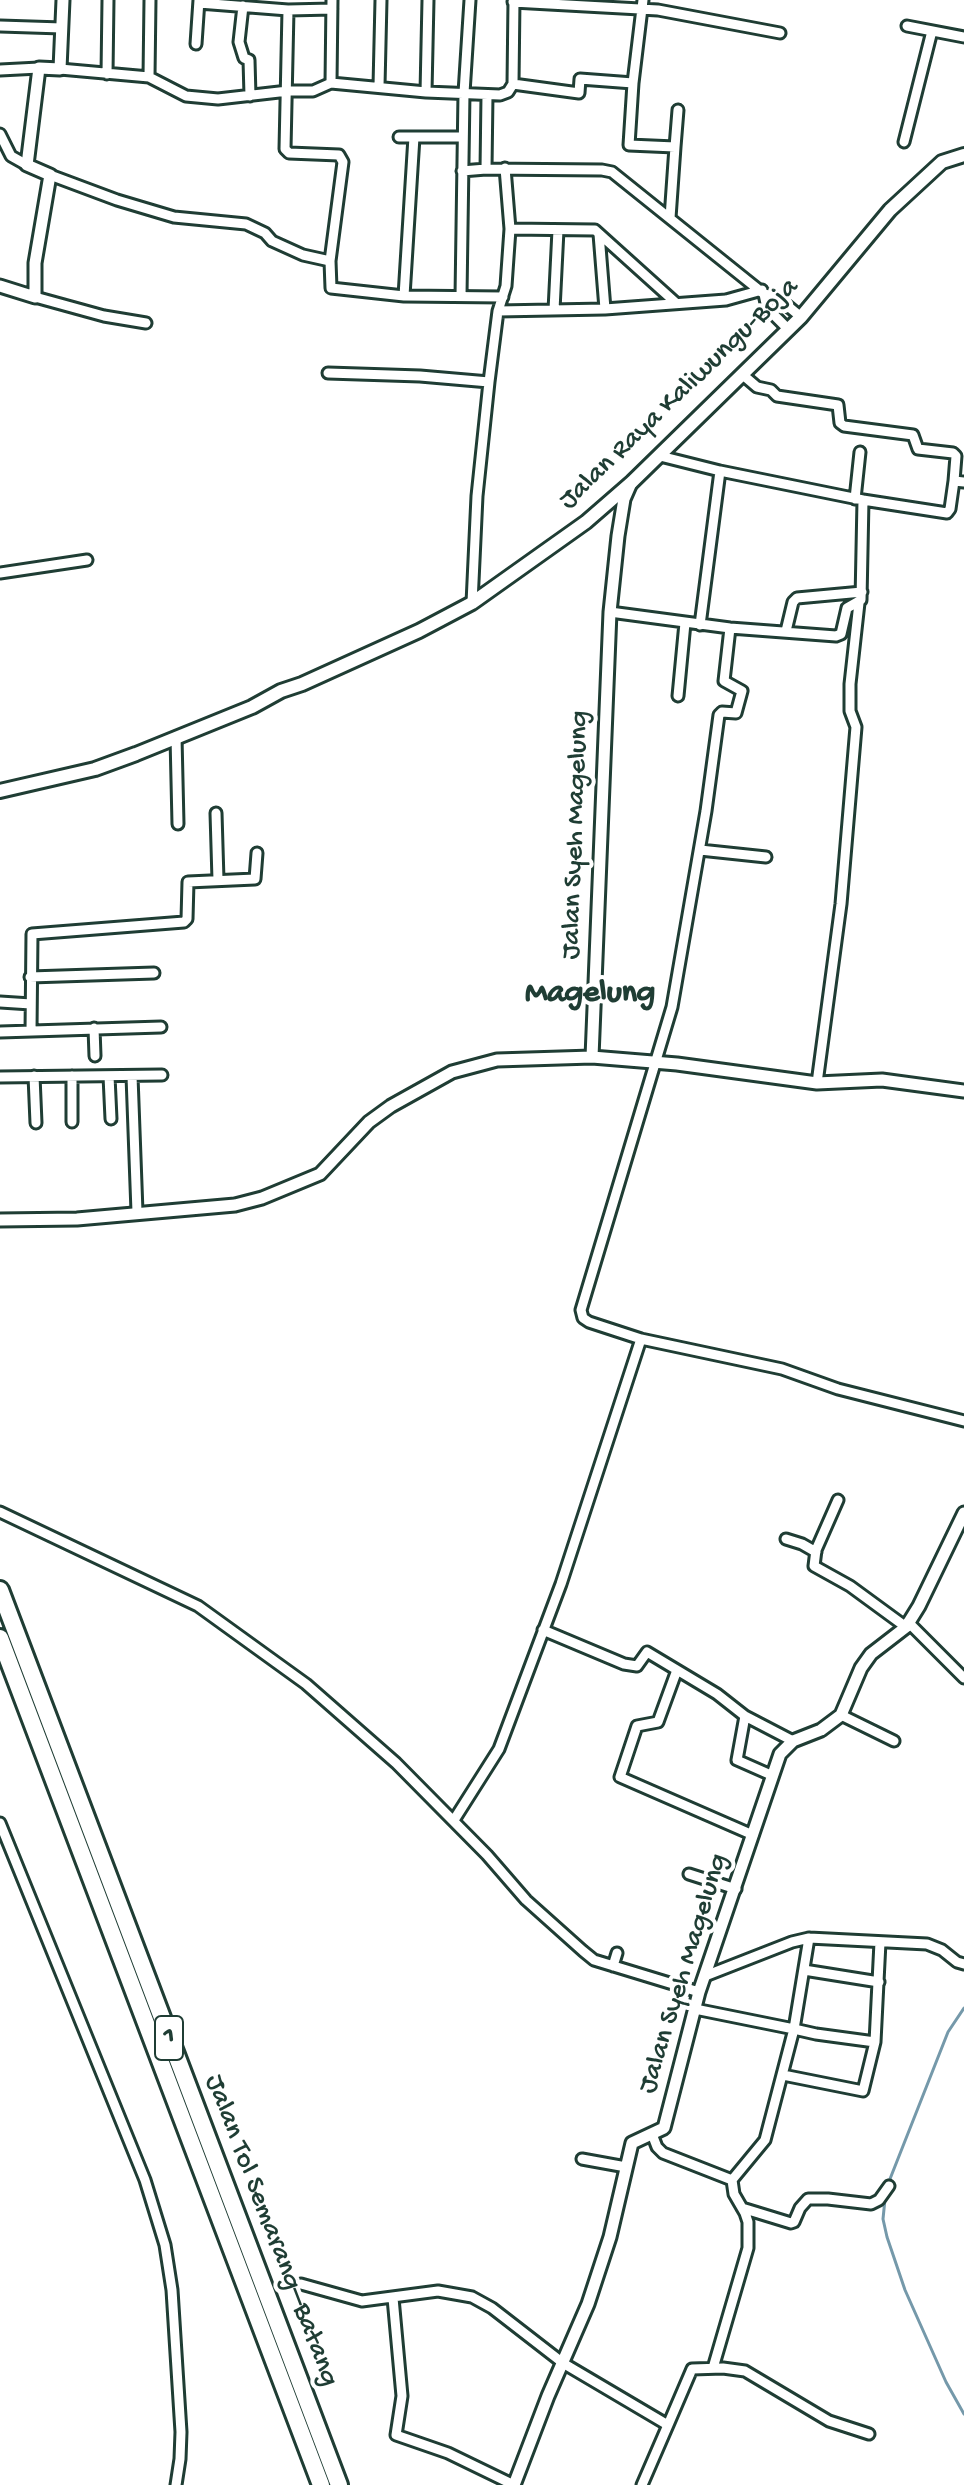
<!DOCTYPE html>
<html>
<head>
<meta charset="utf-8">
<style>
	body { margin:0 }
	canvas { display:block; background:#fff }
</style>
</head>
<body>
<canvas width="964" height="2485"></canvas>
<script>
const c = document.querySelector('canvas').getContext('2d');
c.lineJoin = 'round';
const toPath = rows => new Path2D(rows.map(r => 'M' + r).join(''));
function trace(path, color, width, dash) { c.strokeStyle = color; c.lineWidth = width; c.lineCap = dash ? 'butt' : 'round'; c.setLineDash(dash || []); c.stroke(path); }
function write(font, color, halo, rows, align = 'center') {
  c.font = font + ' "Gochi Hand",sans-serif'; c.lineWidth = 8; c.setLineDash([]); c.textBaseline = 'middle'; c.strokeStyle = halo; c.fillStyle = color; for (const [text, x, y, turn = 0] of rows) {
    c.save(); c.translate(x, y); c.rotate((+turn || 0) * Math.PI / 180); c.textAlign = isNaN(turn) ? turn : align; if (halo) c.strokeText(text, 0, 0); c.fillText(text, 0, 0); c.restore();
  }
}
const stream = toPath([
	[888,2184,948,2032,964,2008],
	[885,2199,883,2219,887,2237,905,2290,946,2382,964,2414]
]);
const minor = toPath([
	[643,0,633,83,629,145,675,147,670,218],
	[513,2,658,10,780,33],
	[199,3,288,10,332,9],
	[243,6,239,42,244,58,249,60,250,96],
	[288,10,285,149,289,153,339,155,343,162,330,261,331,288,404,296,503,297],
	[0,26,62,28],
	[907,26,964,37],
	[196,44,199,0],
	[60,69,149,77,186,96,218,99,288,91,313,91,331,83,426,92,500,95,508,92,513,84,514,0],
	[0,70,39,68],
	[107,74,108,0],
	[149,77,150,0],
	[331,83,332,0],
	[513,84,579,93,580,79,633,83],
	[379,86,381,0],
	[426,92,428,0],
	[487,95,486,169,602,170,612,172,764,294,777,297,801,317],
	[0,134,11,156,27,165],
	[399,137,463,137],
	[904,142,932,31],
	[675,147,678,110],
	[462,171,486,169],
	[50,175,117,200,174,217,246,224,265,233,272,241,303,255,330,261],
	[510,229,595,230,676,303],
	[599,234,605,309],
	[764,294,767,308,788,329],
	[404,296,414,137],
	[461,296,464,93,470,0],
	[35,297,104,316,146,323],
	[554,310,558,230],
	[498,311,605,309,726,300,762,290],
	[328,373,420,376,489,382],
	[743,375,757,387,771,390,777,396,838,405,840,423,844,426,913,435,918,449,953,453,956,456,954,481],
	[855,499,860,452],
	[863,500,947,513,950,509,954,481,964,482],
	[0,573,87,560],
	[472,603,477,496,489,382,498,311,506,286,510,229,505,168],
	[610,612,730,628,836,636,841,634,847,608,861,600,863,500,720,471,660,456],
	[700,625,720,471],
	[730,628,724,681,742,691,736,713,722,712,719,715,706,811,672,1007,581,1310,583,1318,589,1322,641,1339,782,1369,838,1389,964,1421],
	[786,631,793,602,797,598,862,592],
	[678,696,685,623],
	[176,737,178,824],
	[216,813,218,880],
	[700,850,766,857],
	[30,977,154,973],
	[0,1002,31,1004],
	[94,1028,95,1056],
	[31,1031,32,934,184,922,187,919,188,882,255,879,257,853],
	[0,1032,161,1027],
	[34,1076,36,1123],
	[72,1076,72,1122],
	[109,1076,111,1119],
	[132,1076,137,1212],
	[0,1077,162,1075],
	[817,1083,841,904,856,727,850,711,850,684,859,603],
	[838,1500,816,1550,814,1566,850,1586,906,1627],
	[0,1512,198,1606,306,1684,396,1763,487,1855,526,1900,583,1951,594,1960,699,1992],
	[786,1539,802,1544,816,1552],
	[908,1622,964,1678],
	[543,1630,624,1664,637,1666,647,1652,717,1694,745,1716,793,1741],
	[677,1670,658,1722,637,1726,620,1777,753,1835],
	[841,1715,894,1741],
	[745,1716,737,1760,771,1775],
	[454,1820,499,1749,561,1584,641,1339],
	[0,1823,145,2180,165,2245,172,2290,181,2432,180,2459,176,2485],
	[689,1874,736,1889],
	[809,1938,794,2029,816,2034,875,2042],
	[613,1966,617,1953],
	[804,1970,879,1982],
	[705,1976,792,1942,809,1938,927,1944,942,1950,957,1962,964,1964],
	[695,2009,794,2029,765,2140,732,2180,734,2194,745,2213,748,2222,748,2248,713,2368],
	[783,2075,863,2091,875,2042,880,1942],
	[652,2134,657,2147,663,2153,732,2180],
	[582,2159,626,2167],
	[742,2208,791,2223,794,2222,800,2208,808,2199,828,2199,871,2204,879,2200,889,2186],
	[301,2284,362,2301,438,2291,472,2297,492,2308,563,2363,668,2425,692,2369,723,2368,745,2371,829,2421,869,2434],
	[393,2298,402,2396,396,2435,448,2453,514,2485],
	[642,2485,668,2425]
]);
const tertiary = toPath([
	[0,286,35,297,35,263,50,175,27,165,39,68,60,69,63,0],
	[631,483,624,499,618,536,610,612,592,1057,677,1064,817,1083,882,1080,964,1091],
	[0,1220,77,1219,235,1205,262,1198,320,1174,369,1122,391,1106,452,1072,497,1060,592,1057],
	[514,2485,548,2396,588,2304,610,2237,632,2143,664,2128,699,1992,780,1754,793,1741,821,1730,841,1715,861,1668,871,1654,906,1627,919,1606,964,1513]
]);
const secondary = toPath([
	[0,791,95,769,136,754,252,707,281,691,302,684,419,631,472,603,586,522,632,482,801,317,890,210,942,162,964,155]
]);
const motorway = toPath([
	[0,1590,339,2485],
	[0,1638,321,2485]
]);
const shields = [
	[169,2038,28]
];
const shieldNames = [
	["1",169,2038]
];
const streetNames = [
	["Jalan Raya Kaliwungu-Boja",680,395,-44],
	["Jalan Syeh Magelung",577,835,-88],
	["Jalan Syeh Magelung",685,1974,-73],
	["Jalan Tol Semarang–Batang",270,2231,69]
];
const quarterNames = [
	["Magelung",590,995]
];
trace(stream, '#7599aa', 3);
trace(minor, '#1f3d34', 15);
trace(tertiary, '#1f3d34', 17);
trace(secondary, '#1f3d34', 18);
trace(motorway, '#1f3d34', 22);
trace(minor, '#fff', 9);
trace(tertiary, '#fff', 11);
trace(secondary, '#fff', 12);
trace(motorway, '#fff', 16);
for (const [x, y, w] of shields) { const box = new Path2D(); box.roundRect(x - w / 2, y - 22, w, 44, 6); c.fillStyle = '#fff'; c.fill(box); trace(box, '#1f3d34', 2); }
write('bold 26px', '#1f3d34', null, shieldNames);
write('28px', '#1f3d34', '#fff', streetNames);
write('bold 32px', '#1f3d34', '#fff', quarterNames);
</script>
</body>
</html>
